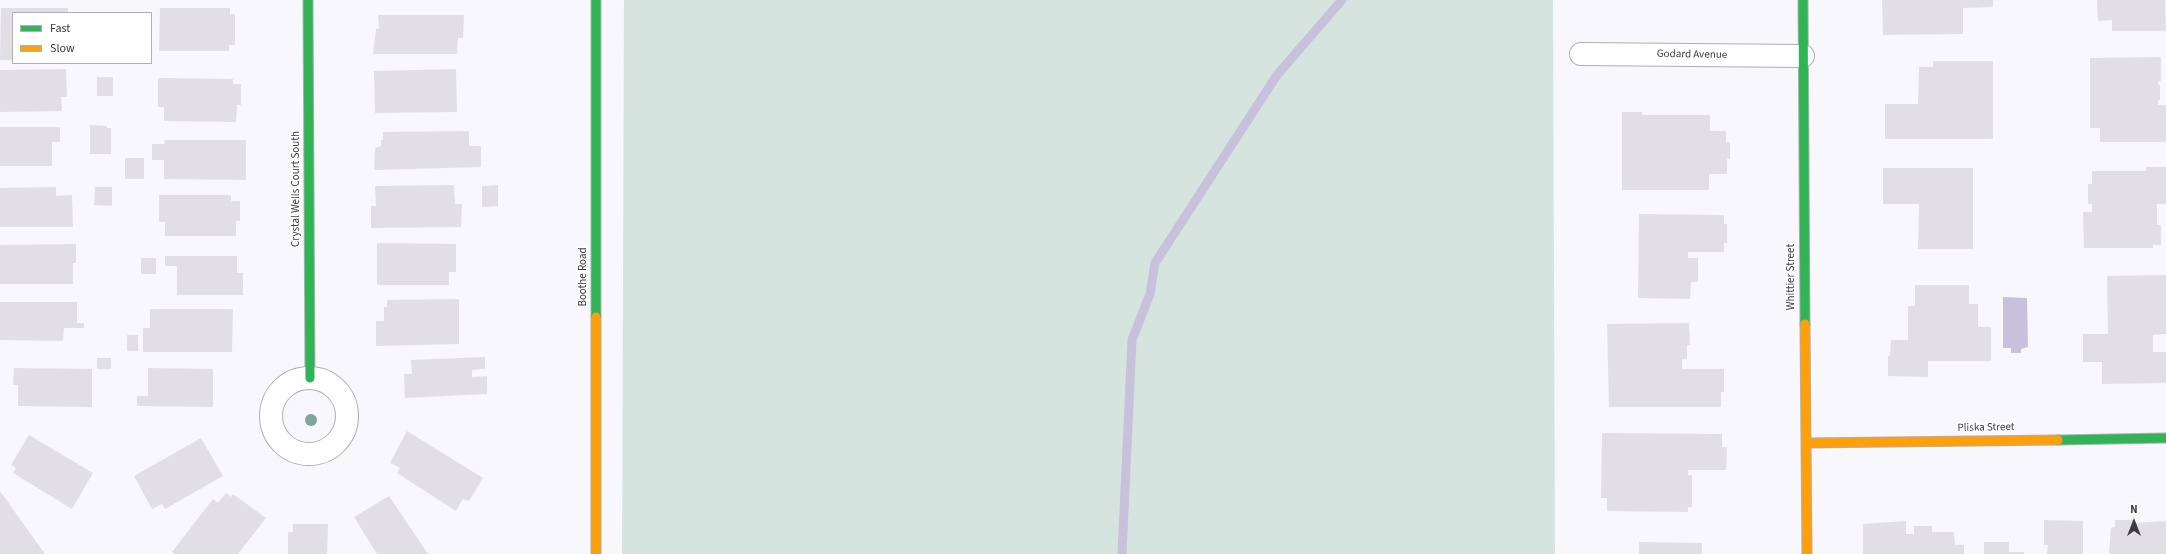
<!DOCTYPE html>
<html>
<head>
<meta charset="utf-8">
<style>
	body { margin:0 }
	#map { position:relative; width:2166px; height:554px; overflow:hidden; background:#f8f7fb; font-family:"Source Sans 3",sans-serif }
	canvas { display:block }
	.legend { position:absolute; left:12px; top:12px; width:140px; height:52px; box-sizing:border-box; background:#fff; border:1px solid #b1b0b3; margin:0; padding:5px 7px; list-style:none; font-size:12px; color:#3c3a41 }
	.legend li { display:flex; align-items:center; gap:8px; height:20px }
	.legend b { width:20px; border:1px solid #b1b0b3 }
	.north { position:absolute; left:2114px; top:502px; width:40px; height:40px; -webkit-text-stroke:3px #fff; paint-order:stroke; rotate:0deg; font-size:11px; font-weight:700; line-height:16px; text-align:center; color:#3c3a41 }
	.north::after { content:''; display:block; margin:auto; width:14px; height:18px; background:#3c3a41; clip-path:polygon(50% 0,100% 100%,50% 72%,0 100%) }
</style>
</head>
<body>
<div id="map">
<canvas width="2166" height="554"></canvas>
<ul class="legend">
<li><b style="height:5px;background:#30b455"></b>Fast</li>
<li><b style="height:5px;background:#ff9f0a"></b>Slow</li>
</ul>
<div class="north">N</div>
</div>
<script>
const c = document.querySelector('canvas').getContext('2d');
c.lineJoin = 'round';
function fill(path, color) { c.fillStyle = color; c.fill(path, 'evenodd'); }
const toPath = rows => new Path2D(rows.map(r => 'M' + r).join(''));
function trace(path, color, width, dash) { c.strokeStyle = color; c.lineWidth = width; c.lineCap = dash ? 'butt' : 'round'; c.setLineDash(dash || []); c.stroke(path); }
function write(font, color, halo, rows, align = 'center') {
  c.font = font + ' "Source Sans 3",sans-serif'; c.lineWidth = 3; c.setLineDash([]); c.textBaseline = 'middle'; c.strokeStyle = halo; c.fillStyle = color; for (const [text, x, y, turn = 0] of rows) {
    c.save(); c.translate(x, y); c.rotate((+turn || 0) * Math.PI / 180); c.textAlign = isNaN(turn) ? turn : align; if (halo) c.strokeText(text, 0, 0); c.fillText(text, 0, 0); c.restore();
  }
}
const green = toPath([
	[624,0,1553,0,1555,554,622,554]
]);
const water = toPath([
	[2003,297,2027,298,2028,347,2021,349,2021,353,2011,353,2011,348,2003,348]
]);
const stream = toPath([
	[1122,554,1132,340,1150,294,1155,263,1277,75,1342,0]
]);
const building = toPath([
	[1882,0,1993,0,1993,7,1963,8,1963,34,1883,35],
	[2097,0,2165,0,2166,31,2112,31,2112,20,2098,21],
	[1,8,68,8,68,13,13,13,13,60,0,60],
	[160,8,230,8,230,14,235,14,235,45,229,45,229,51,159,51],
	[378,15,464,15,463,38,458,38,457,54,373,54,376,29,379,29],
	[2161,57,2161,81,2158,81,2158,85,2160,85,2160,100,2158,100,2158,105,2166,105,2166,142,2100,142,2100,128,2090,128,2090,58],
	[1933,61,1993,61,1993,139,1885,139,1885,104,1918,104,1919,67,1933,67],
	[66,69,67,97,61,97,62,111,0,112,0,70],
	[456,69,457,112,375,113,374,71],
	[97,77,113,77,113,96,97,96],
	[158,78,233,79,233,84,241,84,241,105,237,105,236,122,164,121,164,107,158,107],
	[1622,112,1642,112,1642,115,1710,115,1710,131,1726,131,1726,142,1730,142,1730,159,1727,159,1727,174,1709,174,1709,190,1622,190],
	[90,125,107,126,107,128,111,128,111,154,90,154],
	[0,127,60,127,60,142,52,142,52,166,0,166],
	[469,131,469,146,481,146,481,167,374,170,375,148,381,146,381,140,383,140,383,132],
	[165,140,246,140,246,180,164,179,164,160,152,160,152,144,164,144],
	[125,158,144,158,144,179,125,179],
	[2146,167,2166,167,2166,204,2157,204,2157,225,2161,225,2161,245,2153,245,2153,248,2084,248,2083,212,2092,212,2092,204,2088,204,2088,184,2092,184,2092,171,2146,171],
	[1883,168,1973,168,1973,249,1918,249,1919,204,1883,204],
	[454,185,455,204,462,204,461,227,371,228,371,206,376,206,375,186],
	[498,185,498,206,482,207,482,186],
	[56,187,56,196,72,195,73,227,0,227,0,188],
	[95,187,112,187,112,206,94,205],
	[159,195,231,195,231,201,240,201,240,221,236,221,236,236,165,236,165,222,159,222],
	[1639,214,1724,215,1724,224,1727,224,1727,243,1724,243,1724,252,1688,252,1688,258,1698,258,1698,282,1691,282,1690,299,1638,298],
	[377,243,456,244,456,272,449,272,449,285,377,285],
	[76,244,76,263,73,263,73,284,0,284,0,245],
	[165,256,237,256,237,273,243,273,243,295,177,295,177,266,165,266],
	[141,258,156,258,156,274,141,274],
	[2166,275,2166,334,2153,335,2153,352,2166,352,2166,383,2102,384,2102,362,2083,362,2083,334,2108,334,2107,276],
	[1915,285,1969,285,1969,304,1978,304,1978,327,1991,327,1991,361,1928,361,1928,377,1888,376,1888,356,1890,356,1891,340,1908,340,1908,306,1915,306],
	[459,299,459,344,376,346,376,321,384,321,384,307,387,307,387,300],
	[0,302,77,302,77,323,84,323,84,328,64,328,63,341,0,340],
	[150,309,233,309,232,352,143,352,143,328,150,328],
	[1689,323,1690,345,1687,345,1687,359,1682,359,1682,369,1724,369,1724,392,1721,392,1721,407,1609,407,1607,324],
	[127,335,138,335,138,351,127,351],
	[485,357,485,369,472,370,472,377,487,376,487,394,405,398,404,374,412,374,411,360],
	[97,358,111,358,111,369,97,369],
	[14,368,92,369,92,407,18,406,18,385,13,385],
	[148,368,213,369,213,407,137,406,137,396,148,396],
	[407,431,483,478,469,501,463,499,456,511,397,473,400,468,390,463],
	[1602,433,1722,434,1722,447,1727,447,1726,470,1688,470,1688,475,1692,475,1692,507,1688,507,1688,512,1607,511,1607,498,1601,498],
	[29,435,93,473,72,509,13,473,16,468,11,465],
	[201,438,223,476,165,509,162,504,152,509,134,476],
	[0,491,45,554,0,554],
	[226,493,231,497,233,494,266,518,238,554,174,554,172,552,213,499,218,503],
	[389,496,428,554,377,554,354,517],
	[2044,520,2083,521,2083,554,2047,554,2048,545,2044,545],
	[2115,520,2134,520,2134,523,2166,521,2166,554,2109,554,2111,528,2115,527],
	[1906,521,1906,534,1914,534,1914,526,1932,526,1932,532,1954,532,1955,545,1964,545,1964,554,1863,554,1863,524],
	[293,524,328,524,327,554,288,554,288,532,293,532],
	[1639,542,1702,543,1702,554,1639,554],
	[1984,542,2009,542,2009,552,2024,552,2024,554,1984,554]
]);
const street = toPath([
	[1581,54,1803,56],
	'271 416a38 38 0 1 1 76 0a38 38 0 1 1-76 0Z'
]);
const fast = toPath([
	[308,0,310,378],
	[596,0,596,317],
	[1803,0,1805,324],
	[2058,440,2166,438]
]);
const slow = toPath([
	[596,317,596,554],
	[1805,324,1807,554],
	[1806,443,2058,440]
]);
const trees = [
	[311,420]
];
const streetNames = [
	["Godard Avenue",1692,55,1],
	["Crystal Wells Court South",297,189,-90],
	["Boothe Road",584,277,-90],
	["Whittier Street",1792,277,-90],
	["Pliska Street",1986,428,-1]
];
fill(green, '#d6e4df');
fill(water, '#c8c1dc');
trace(stream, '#c8c1dc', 9);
fill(building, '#e1dfe5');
trace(street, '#afaeb3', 24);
trace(fast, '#afaeb3', 11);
trace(slow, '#afaeb3', 11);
trace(street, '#fefefe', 22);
trace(fast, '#30b455', 9);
trace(slow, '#ff9f0a', 9);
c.fillStyle = '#7fa69a';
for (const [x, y] of trees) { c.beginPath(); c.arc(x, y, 6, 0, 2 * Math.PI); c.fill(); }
write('11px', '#3c3a41', '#fff', streetNames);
</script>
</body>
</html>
